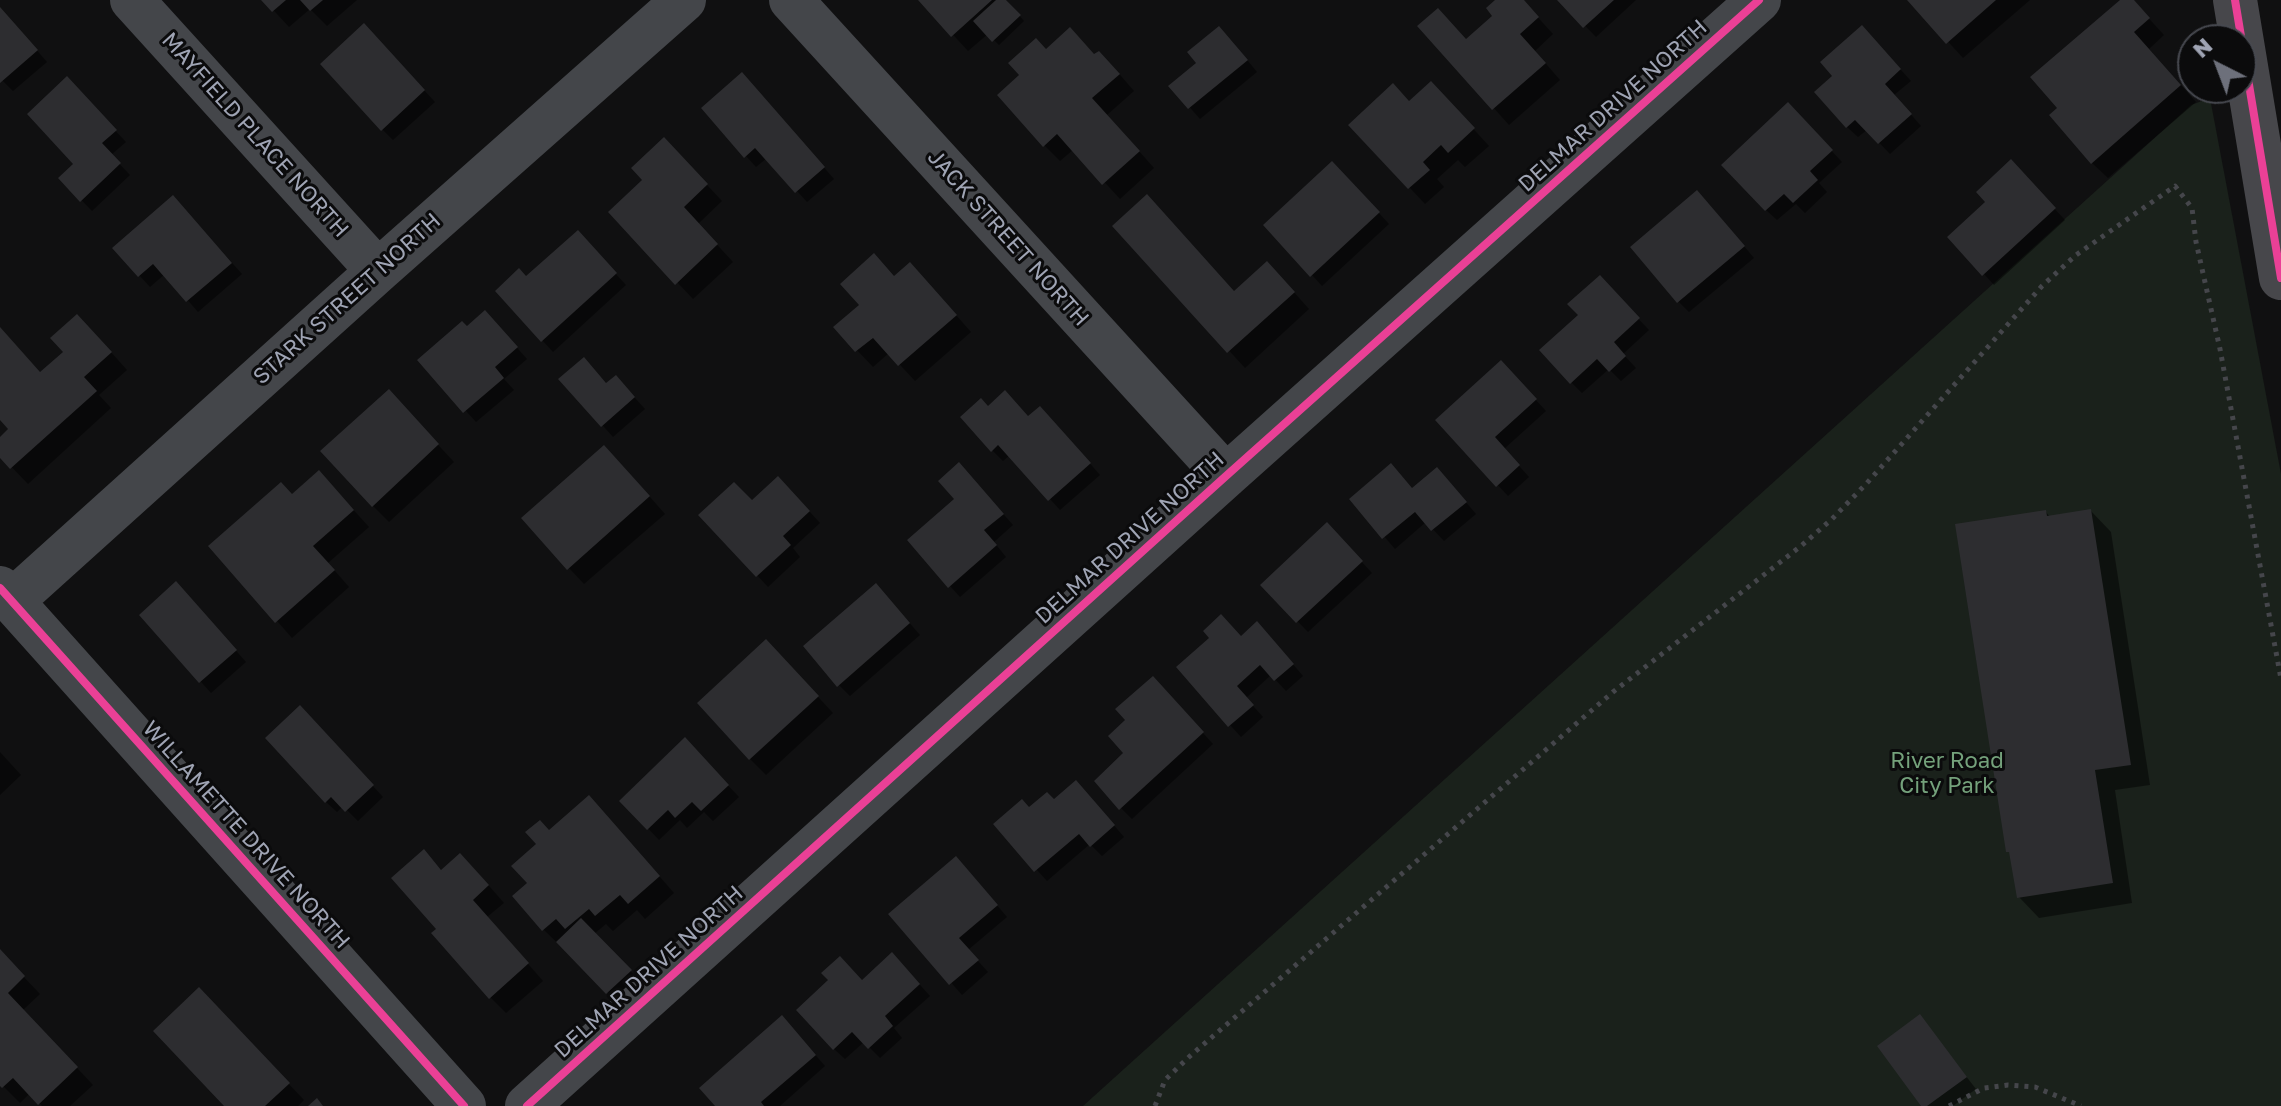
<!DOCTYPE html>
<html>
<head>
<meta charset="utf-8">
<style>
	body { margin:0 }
	#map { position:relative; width:2281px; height:1106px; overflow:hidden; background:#101011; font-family:"Golos Text",sans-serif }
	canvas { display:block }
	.north { position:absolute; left:2177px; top:24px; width:80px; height:80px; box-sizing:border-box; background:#0b0b0c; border:2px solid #46484f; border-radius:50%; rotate:318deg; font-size:22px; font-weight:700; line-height:32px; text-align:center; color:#9fa4b4 }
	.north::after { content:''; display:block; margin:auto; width:28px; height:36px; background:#6d707b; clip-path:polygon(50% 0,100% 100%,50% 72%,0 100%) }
</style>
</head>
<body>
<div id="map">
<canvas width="2281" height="1106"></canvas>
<div class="north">N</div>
</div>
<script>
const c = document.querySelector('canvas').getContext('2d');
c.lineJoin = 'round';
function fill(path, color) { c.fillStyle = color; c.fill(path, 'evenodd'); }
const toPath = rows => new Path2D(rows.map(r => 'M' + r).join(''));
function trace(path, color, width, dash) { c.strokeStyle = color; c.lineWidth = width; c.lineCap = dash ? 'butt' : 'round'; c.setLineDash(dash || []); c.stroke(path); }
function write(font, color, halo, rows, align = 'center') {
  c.font = font + ' "Golos Text",sans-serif'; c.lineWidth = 6; c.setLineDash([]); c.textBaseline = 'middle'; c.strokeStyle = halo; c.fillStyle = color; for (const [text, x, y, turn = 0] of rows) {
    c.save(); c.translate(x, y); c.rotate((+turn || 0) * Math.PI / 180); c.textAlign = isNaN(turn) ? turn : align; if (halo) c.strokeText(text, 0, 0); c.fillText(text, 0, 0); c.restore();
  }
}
const green = toPath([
	[2210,98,2281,474,2281,1106,1083,1106,2191,105]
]);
const shadow = toPath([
	[264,0,357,0,327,26,310,9,289,27],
	[921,0,1006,0,1024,21,999,45,988,34,968,51],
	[1498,0,1522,0,1553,34,1535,51,1560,80,1509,125,1420,26,1467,41,1495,16],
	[1560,0,1636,0,1596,37],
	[1910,0,2030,0,1963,58],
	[2123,0,2132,0,2164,35,2149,49,2196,102,2108,178,2092,163,2060,108],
	[0,8,47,62,13,91,0,78],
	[375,37,435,102,393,140,382,129],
	[1872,38,1911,81,1894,95,1921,126,1890,154,1867,130,1858,137,1847,127],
	[1230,39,1257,72,1200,119,1171,86],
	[1046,51,1096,56,1115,69,1134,91,1107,115,1154,168,1120,199,1074,149,1060,161,1044,145],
	[753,86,834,179,807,202,767,158,756,167,746,156],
	[77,90,126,142,111,155,130,175,92,211,61,179,76,164],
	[1447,100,1489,146,1465,167,1458,160,1437,179,1444,187,1425,204,1351,125,1410,103],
	[1799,116,1842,162,1819,183,1827,192,1805,213,1796,204,1777,220,1766,210],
	[680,156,722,201,698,224,733,262,693,299,611,212],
	[2021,173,2065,220,1994,285,1984,274,1988,202],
	[1343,174,1389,224,1322,286,1312,275],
	[1708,203,1754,258,1689,312,1679,302],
	[184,209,242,274,198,312,165,274,150,287,115,249],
	[1115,226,1235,293,1283,280,1309,309,1245,368],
	[588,244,626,285,553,352,497,291,527,278],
	[895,277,926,281,971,332,915,381,889,353,873,367,836,328],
	[1610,289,1649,330,1623,354,1636,368,1621,381,1609,369,1582,393,1571,382],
	[496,324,527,359,504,379,514,390,476,422,420,360,467,329],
	[93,332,127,370,99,395,111,408,28,484,0,455,0,439,11,429,0,417,0,333,41,374],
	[1511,373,1546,411,1504,449,1529,477,1508,496,1437,420],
	[561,379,626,388,645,409,613,437],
	[404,408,454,462,389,522,373,506],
	[988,408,1029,418,1051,419,1100,475,1060,510,1010,455,1003,461,992,450],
	[620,463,665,514,584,584,569,568],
	[319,472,369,527,328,563,349,587,292,638,211,546,293,496],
	[969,475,1013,525,994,542,1006,557,960,597,950,586,957,499],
	[1447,480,1476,514,1444,541,1426,522,1395,549,1352,499,1413,490],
	[789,489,820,523,793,548,800,557,768,587,701,515,752,503],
	[2091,511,2111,532,2150,785,2115,790,2132,903,2039,918,2019,897,2012,855,2008,851,2046,512,2050,517],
	[1337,535,1372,573,1308,632,1262,585],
	[187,595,246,662,211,693,141,615],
	[887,597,920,635,850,696,839,685],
	[1268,635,1303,676,1286,691,1271,675,1246,698,1263,717,1241,737,1178,668,1241,638],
	[782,658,833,713,766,775,750,759],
	[1163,689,1213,744,1132,819,1121,808,1126,753],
	[311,719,383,797,358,821,343,806,337,812,326,802],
	[685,740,739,797,713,821,704,812,687,828,680,820,659,840,622,801],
	[0,752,21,775,0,795],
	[1087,794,1124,837,1102,856,1090,844,1047,881,995,824,1030,809],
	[605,814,674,893,645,919,637,910,613,931,606,924,594,934,641,982,619,1003,544,930,515,897,530,884,549,832],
	[424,852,442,871,476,871,504,903,487,917,543,981,506,1013,490,997,439,929],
	[966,869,1007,917,968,950,988,972,962,995,891,914],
	[0,952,40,994,23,1010,93,1085,70,1106,42,1106,30,1093,20,1103,0,1083],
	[903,966,930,996,894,1028,902,1038,880,1058,864,1042,845,1059,834,1049,862,982],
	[215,1006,304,1100,298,1106,227,1106],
	[1920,1017,1976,1089,1953,1106,1924,1106],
	[792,1028,825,1066,780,1106,717,1106]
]);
const building = toPath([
	[261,0,286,0,272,12],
	[300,0,323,0,310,11],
	[918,0,992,0,951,37],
	[996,0,1006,0,1021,15,992,42,973,21],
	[1495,0,1524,0,1539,17,1520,34,1546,63,1492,110,1417,26,1438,8,1466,39,1492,16,1486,8],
	[1557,0,1614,0,1583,28],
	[1907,0,1996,0,1946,44],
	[2120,0,2134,0,2150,18,2134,32,2181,85,2091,164,2049,115,2057,108,2030,77],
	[0,7,38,50,0,83],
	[364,23,425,90,381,131,320,64],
	[1862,25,1901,69,1885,84,1912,114,1878,144,1855,120,1846,128,1814,92,1832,76,1820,62],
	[1219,26,1248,60,1188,109,1168,86,1196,63,1187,52],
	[1070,27,1094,54,1099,51,1120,74,1092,98,1140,151,1102,185,1057,134,1043,147,997,95,1019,75,1008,63,1036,38,1046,49],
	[742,72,825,167,795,193,755,148,744,158,701,108],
	[67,76,117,130,102,143,121,163,80,202,58,178,73,164,27,114],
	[1431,81,1475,128,1448,153,1441,145,1423,162,1430,170,1408,189,1348,125,1393,83,1409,101],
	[1788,102,1833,150,1810,171,1818,180,1793,203,1784,194,1765,211,1721,165],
	[664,137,708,184,684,207,718,244,675,285,608,212,642,180,631,168],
	[2011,159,2056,208,1982,276,1947,237,1985,202,1976,192],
	[1332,161,1380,212,1310,277,1263,225],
	[1697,190,1745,246,1677,303,1630,247],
	[1147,194,1234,291,1267,261,1295,292,1227,353,1112,226],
	[173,195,232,263,186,302,153,264,138,277,112,248],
	[578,230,617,273,541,342,495,291,519,268,526,276],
	[874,253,894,276,910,262,957,315,898,366,873,338,855,352,833,327,859,305,840,284],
	[1600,275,1640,318,1614,342,1626,356,1609,372,1597,359,1570,384,1539,350,1578,315,1567,304],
	[485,310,518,347,495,367,504,378,463,413,417,360,462,321,467,326],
	[77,314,112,352,84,377,97,391,10,469,0,458,0,437,8,429,0,420,0,327,40,372,63,352,50,338],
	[584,357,606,383,616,375,635,397,601,427,558,379],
	[1501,360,1537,399,1495,437,1520,465,1496,487,1435,420],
	[389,389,439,444,372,507,320,451],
	[1005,390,1028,416,1040,406,1091,463,1048,501,998,445,991,452,960,417,981,398,988,406],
	[604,445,650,496,567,570,521,518],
	[959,462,1004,514,984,530,997,545,948,588,907,540,954,499,938,481],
	[1391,463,1412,488,1437,467,1467,502,1431,531,1415,512,1382,539,1349,499],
	[319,470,354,510,313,546,335,570,275,623,208,546,281,482,292,494],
	[778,476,810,511,783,536,791,545,756,577,698,515,734,482,752,500],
	[2091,509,2131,765,2095,770,2113,883,2017,898,2009,852,2006,852,1955,524,2046,510,2047,516],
	[1327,522,1363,561,1296,623,1260,585],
	[176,581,237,650,199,683,139,615],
	[876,583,910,623,837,687,803,646],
	[1221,614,1241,636,1257,621,1294,664,1274,681,1260,665,1237,686,1254,705,1228,727,1176,667,1209,638,1203,631],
	[766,639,819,696,749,760,697,703],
	[1153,676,1204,732,1119,810,1094,781,1123,753,1108,736,1125,720,1115,709],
	[300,705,374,785,345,812,331,797,325,803,265,738],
	[685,737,729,785,701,811,692,802,675,818,668,810,647,830,619,801],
	[1076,780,1115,825,1090,847,1079,834,1034,872,993,824,1022,799,1029,807,1047,792,1054,799],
	[589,795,660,876,628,904,620,895,595,916,589,909,565,929,556,919,542,931,512,896,527,883,511,866,536,844,525,832,540,820,549,830],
	[424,849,441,870,460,853,489,885,473,900,529,963,489,999,431,933,436,929,391,878],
	[956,856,998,905,959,938,979,960,949,985,888,914],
	[581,918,632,970,606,994,556,942],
	[0,949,25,976,8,993,78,1067,38,1105,13,1078,2,1088,0,1086],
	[892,952,920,984,885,1016,893,1026,868,1049,852,1032,833,1050,796,1010,828,980,821,973,840,956,862,980],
	[199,987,290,1083,265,1106,224,1106,153,1031],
	[1920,1014,1967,1077,1927,1106,1921,1106,1877,1046],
	[782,1015,816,1055,761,1102,764,1106,715,1106,699,1088],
	[317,1098,323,1106,308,1106]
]);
const path = toPath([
	[1155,1106,1165,1080,1190,1056,1613,692,1801,546,1832,519,1867,483,2042,286,2076,255,2175,186,2192,208,2196,242,2220,349,2281,679],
	[1949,1106,1984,1088,2008,1085,2035,1087,2081,1106]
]);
const minor = toPath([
	[132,0,378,271],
	[791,0,1226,476],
	[0,588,464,1106],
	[12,601,378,271,684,0],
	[527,1106,1226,476,1759,0]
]);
const major = toPath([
	[2235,0,2281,278]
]);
const cycleway = toPath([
	[2235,0,2281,278],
	[0,588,464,1106],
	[527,1106,1226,476,1759,0]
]);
const streetNames = [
	["DELMAR DRIVE NORTH",1613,106,-42],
	["MAYFIELD PLACE NORTH",255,135,48],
	["JACK STREET NORTH",1008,238,48],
	["STARK STREET NORTH",347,299,-42],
	["DELMAR DRIVE NORTH",1130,538,-42],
	["WILLAMETTE DRIVE NORTH",246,835,48],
	["DELMAR DRIVE NORTH",649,972,-42]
];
const parkNames = [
	["River Road",1947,761],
	["City Park",1947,786]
];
fill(green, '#1a211b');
fill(shadow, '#0007');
fill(building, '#2d2d30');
trace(path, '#45464b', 5, [4, 6]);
trace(minor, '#44464a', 44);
trace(major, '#47474b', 44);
trace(cycleway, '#ea4096', 8);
write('22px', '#9fa4b4', '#0b0b0c', streetNames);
write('22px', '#74a17b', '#0b0b0c', parkNames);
</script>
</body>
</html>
